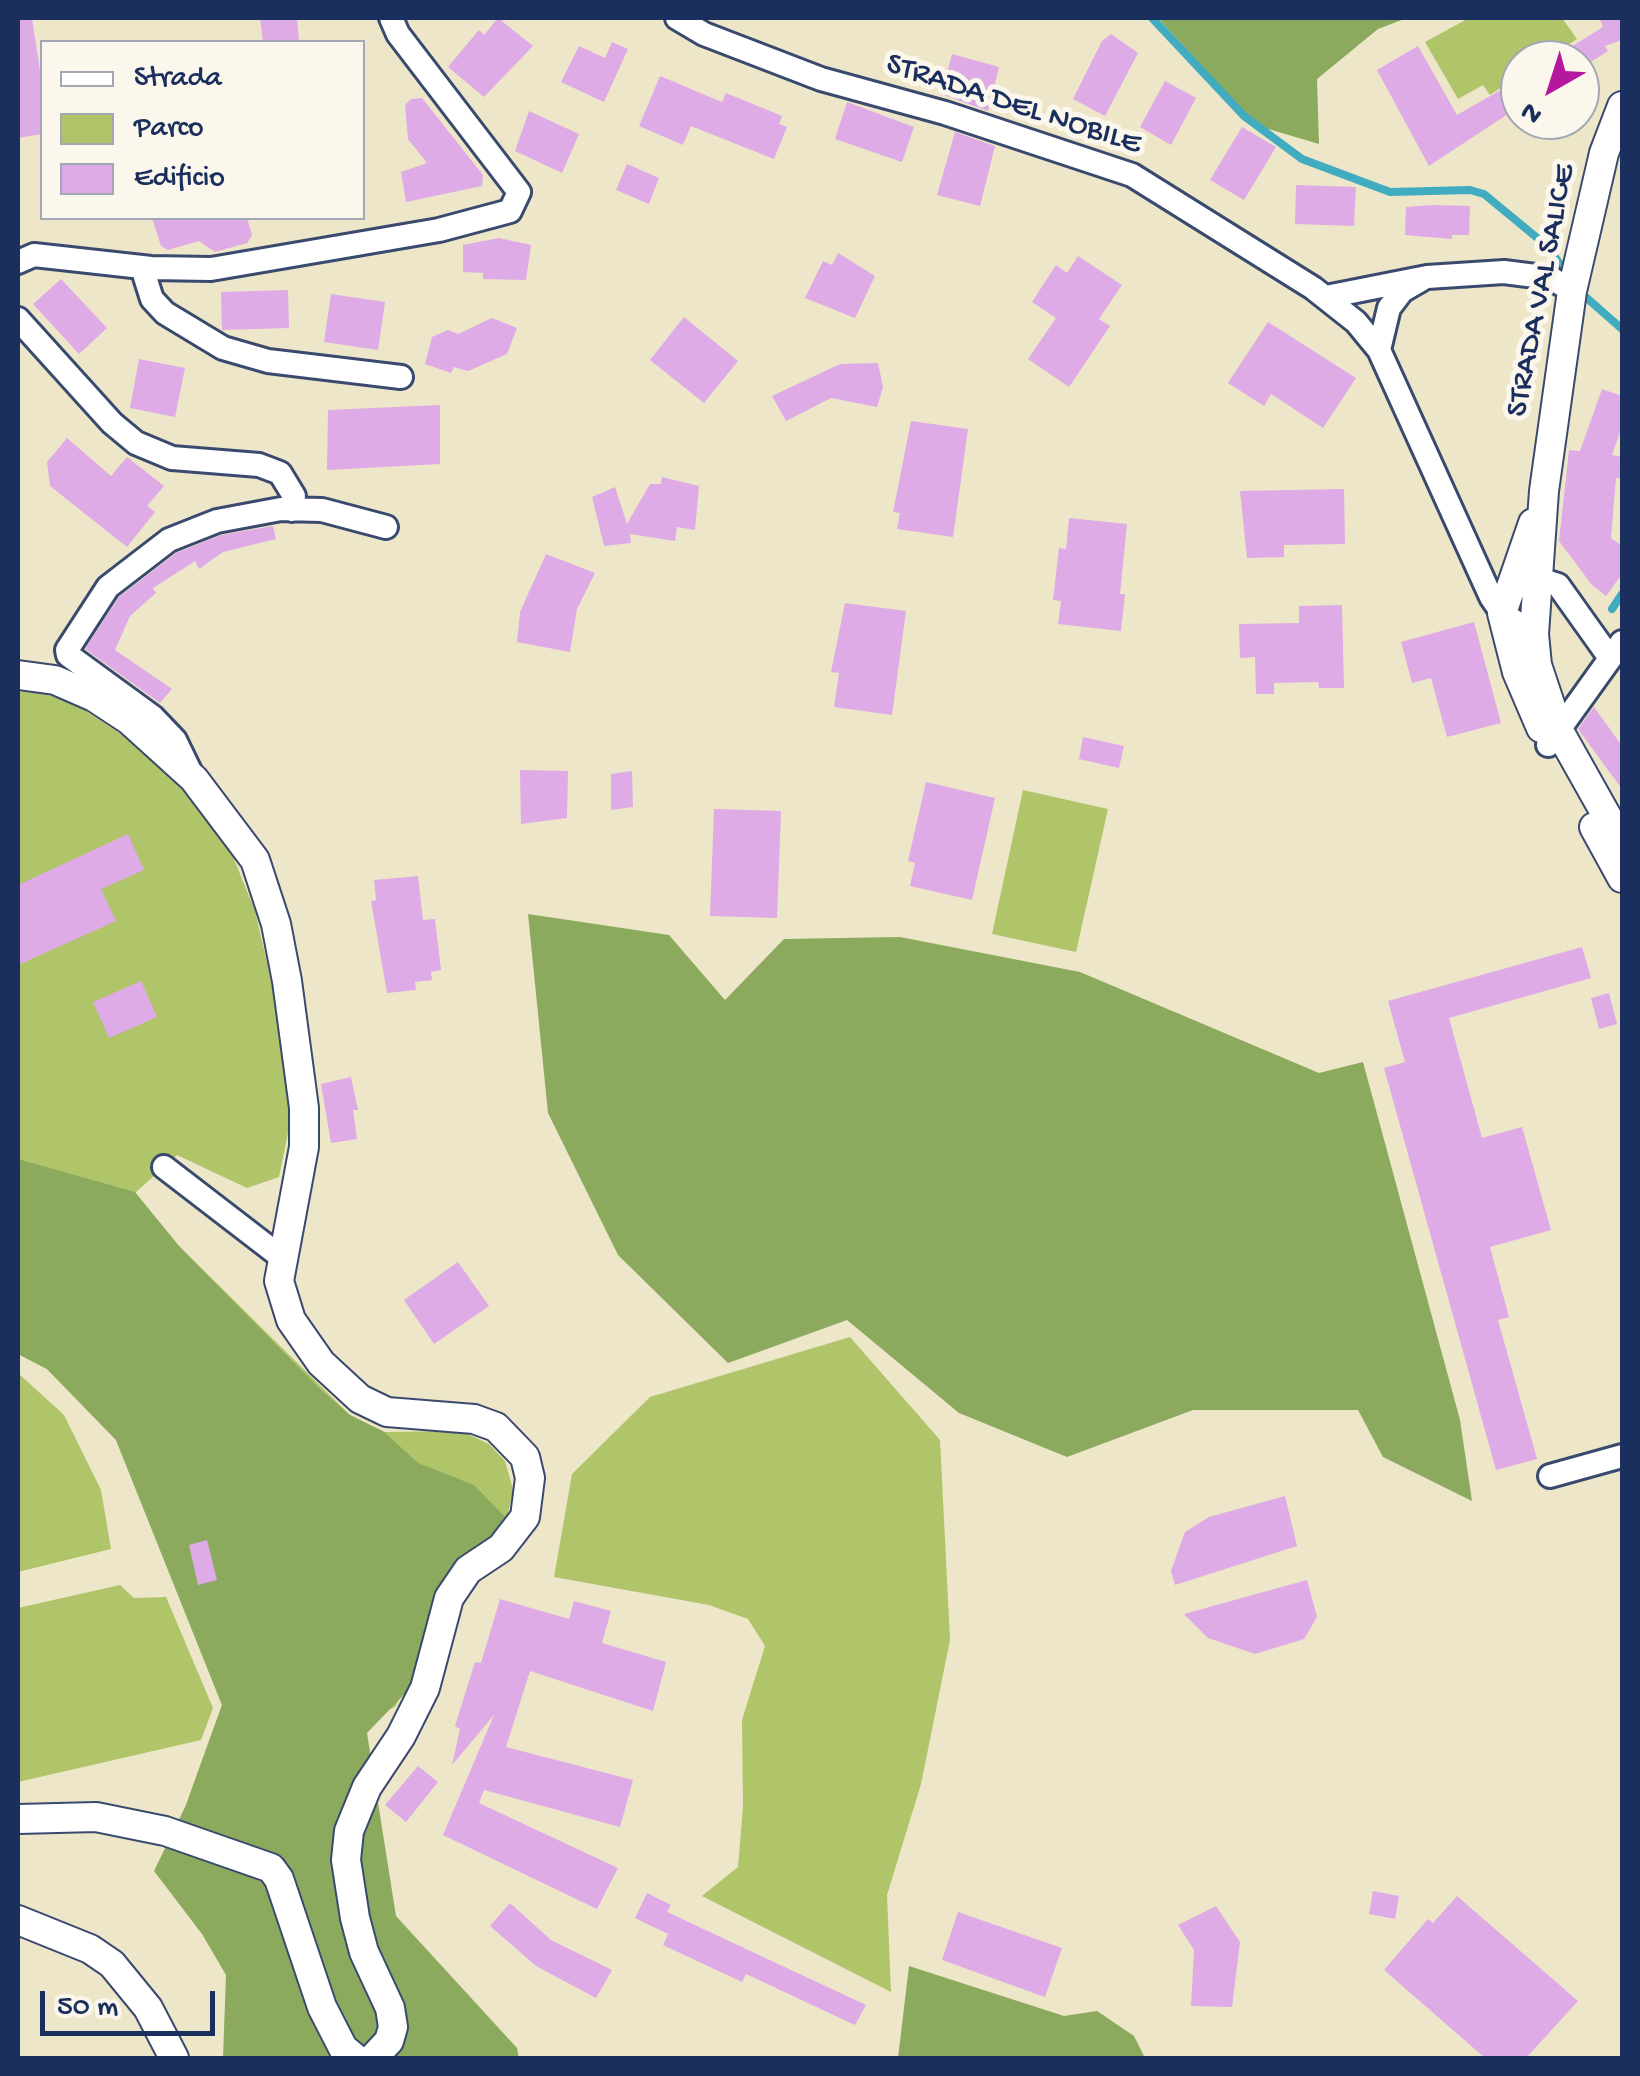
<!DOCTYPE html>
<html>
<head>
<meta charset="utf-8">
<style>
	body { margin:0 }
	#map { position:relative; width:1640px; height:2076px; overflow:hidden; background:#ede6c8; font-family:"Gochi Hand",sans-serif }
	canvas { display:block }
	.frame { position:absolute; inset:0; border:20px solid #1b2f5e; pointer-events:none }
	.legend { position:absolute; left:40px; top:40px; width:325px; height:180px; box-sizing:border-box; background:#fbf7ec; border:2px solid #a1a7b3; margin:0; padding:12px 18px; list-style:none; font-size:30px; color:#1b2f5e }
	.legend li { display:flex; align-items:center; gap:20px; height:50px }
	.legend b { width:50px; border:2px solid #a1a7b3 }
	.north { position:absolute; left:1500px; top:40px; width:100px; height:100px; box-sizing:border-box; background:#fbf7ec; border:2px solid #a1a7b3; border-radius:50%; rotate:219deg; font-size:28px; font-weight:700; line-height:40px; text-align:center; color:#1b2f5e }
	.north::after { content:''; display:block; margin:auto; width:35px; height:45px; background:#b5179e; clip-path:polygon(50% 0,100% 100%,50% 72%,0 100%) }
	.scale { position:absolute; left:40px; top:1991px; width:175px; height:45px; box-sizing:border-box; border:5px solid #1b2f5e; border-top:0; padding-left:12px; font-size:30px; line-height:35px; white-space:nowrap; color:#1b2f5e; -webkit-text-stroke:8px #fbf7ec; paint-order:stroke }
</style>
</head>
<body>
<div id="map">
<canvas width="1640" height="2076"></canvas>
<div class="frame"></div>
<ul class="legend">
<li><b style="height:12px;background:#fff"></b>Strada</li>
<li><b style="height:28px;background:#b0c469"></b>Parco</li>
<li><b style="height:28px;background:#deabe7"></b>Edificio</li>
</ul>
<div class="north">N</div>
<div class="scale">50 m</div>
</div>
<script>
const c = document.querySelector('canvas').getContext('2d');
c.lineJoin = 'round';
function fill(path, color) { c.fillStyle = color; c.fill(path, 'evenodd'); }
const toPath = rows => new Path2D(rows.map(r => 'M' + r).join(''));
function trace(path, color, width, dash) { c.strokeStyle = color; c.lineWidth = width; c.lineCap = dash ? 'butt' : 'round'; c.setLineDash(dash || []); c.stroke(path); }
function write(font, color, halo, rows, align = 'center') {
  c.font = font + ' "Gochi Hand",sans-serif'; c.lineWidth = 10; c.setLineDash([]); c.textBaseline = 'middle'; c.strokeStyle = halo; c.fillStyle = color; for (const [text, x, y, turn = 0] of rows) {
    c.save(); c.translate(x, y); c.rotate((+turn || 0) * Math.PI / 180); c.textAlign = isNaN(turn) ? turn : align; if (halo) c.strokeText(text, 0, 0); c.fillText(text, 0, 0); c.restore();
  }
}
const green = toPath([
	[1469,18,1562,18,1577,39,1544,60,1520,60,1520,75,1490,95,1483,85,1458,99,1425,42],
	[36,691,75,704,127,738,203,809,232,854,255,911,269,971,287,1066,290,1123,279,1177,247,1188,177,1155,135,1193,179,1246,350,1415,385,1432,461,1431,489,1444,505,1461,513,1489,507,1519,485,1544,395,1707,186,1805,222,1705,116,1440,47,1369,18,1354,18,692],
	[1023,790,1108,809,1076,952,992,934],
	[850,1337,940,1440,950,1640,921,1784,887,1895,891,1992,702,1896,738,1867,743,1807,742,1720,765,1646,748,1619,709,1605,554,1577,572,1474,650,1397],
	[18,1373,64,1415,101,1490,111,1549,18,1572],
	[120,1585,134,1598,166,1597,213,1708,201,1740,18,1782,18,1608]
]);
const forest = toPath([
	[1158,18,1407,18,1378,29,1317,79,1319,144,1255,125],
	[528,914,669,935,725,1000,784,939,900,937,1080,972,1319,1073,1363,1062,1460,1420,1472,1501,1383,1457,1358,1410,1193,1410,1067,1457,959,1413,847,1320,728,1363,618,1255,548,1113],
	[18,1159,135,1192,179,1246,320,1389,350,1415,384,1432,418,1463,474,1485,507,1519,485,1544,417,1681,367,1733,396,1916,517,2048,519,2058,223,2058,226,1975,202,1934,154,1871,186,1805,222,1705,116,1440,47,1369,18,1354],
	[909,1966,1064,2016,1097,2011,1134,2036,1145,2058,898,2058]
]);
const stream = toPath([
	[1152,18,1244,116,1302,159,1390,192,1470,190,1484,194,1547,246,1569,276],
	[1580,292,1622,329],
	[1612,609,1622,594]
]);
const building = toPath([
	[18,18,32,18,42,84,42,134,18,138],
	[260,18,297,18,299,42,263,42],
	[498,18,533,46,484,97,448,67,479,30,484,35],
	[1599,18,1622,18,1622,40,1605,46,1608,51,1580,69,1580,60,1550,60,1603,27],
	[1111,34,1138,53,1105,116,1073,99,1102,41],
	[612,42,628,49,604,102,561,82,579,46,605,58],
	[1418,46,1457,115,1520,79,1520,106,1429,166,1377,70],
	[952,54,999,67,988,111,941,94],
	[660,76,722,102,726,93,782,116,779,124,787,127,774,159,691,126,683,145,639,126],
	[1165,81,1196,98,1171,145,1140,127],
	[422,98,483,175,482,186,406,202,401,172,427,163,408,139,405,105,411,99],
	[847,102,914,127,902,162,835,139],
	[529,111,579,134,562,173,515,151],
	[1242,127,1276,147,1244,200,1210,180],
	[955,132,995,146,980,206,937,195],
	[627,164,659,178,649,204,616,190],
	[1296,185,1356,187,1354,226,1295,224],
	[1433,205,1470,206,1469,235,1452,235,1452,239,1405,235,1406,207],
	[152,218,247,218,252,235,247,243,215,252,199,241,168,250,161,246],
	[499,238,531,245,526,280,483,279,483,273,463,272,463,245],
	[838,253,875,276,855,318,805,298,823,261,832,265],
	[1078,256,1122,285,1099,319,1110,326,1069,387,1028,359,1056,318,1032,302,1056,265,1067,273],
	[61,279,107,328,79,354,33,304],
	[288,290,289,328,222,330,221,292],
	[331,294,385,302,378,350,324,342],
	[684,317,738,361,704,403,650,360],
	[492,318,517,328,507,354,468,371,454,367,451,373,425,364,432,337,448,330,458,334],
	[1268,322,1356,378,1323,428,1271,394,1264,406,1228,383],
	[139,359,185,368,175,417,130,408],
	[878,363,883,387,877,407,831,398,786,421,772,396,840,364],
	[1602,389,1622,396,1622,427,1612,455,1622,457,1622,479,1616,478,1611,538,1622,546,1622,574,1606,596,1592,585,1559,541,1569,450,1580,451],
	[440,405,440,464,327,470,328,410],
	[911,421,968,429,953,537,897,529,900,513,893,512],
	[67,438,111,476,127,457,164,486,147,506,155,512,127,547,50,486,47,462],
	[662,477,699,486,695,530,677,527,675,541,630,534,631,543,604,546,592,497,615,487,627,524,650,484,661,484],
	[1344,489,1345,544,1284,545,1284,557,1247,558,1240,491],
	[1069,518,1127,524,1120,594,1125,594,1121,631,1058,624,1061,601,1053,600,1059,548,1066,549],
	[273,526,276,539,223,552,199,569,195,561,153,588,156,593,130,616,115,650,172,689,160,703,85,649,119,597,176,553,221,535],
	[546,554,595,573,577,609,570,652,517,642,520,612],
	[845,603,906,611,892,715,834,707,839,673,831,672],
	[1342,605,1344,688,1319,688,1318,682,1274,683,1274,694,1256,694,1255,657,1240,658,1239,624,1299,623,1299,606],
	[1474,622,1501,723,1447,737,1431,678,1412,683,1401,642],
	[1594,707,1622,746,1622,789,1578,729],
	[1083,737,1124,746,1119,768,1079,759],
	[520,770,568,771,567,818,521,824],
	[632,771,633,807,611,810,611,774],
	[926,782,995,798,972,900,910,886,915,863,908,861],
	[714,809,781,811,777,918,710,916],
	[128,834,144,870,101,889,116,921,18,965,18,885],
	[418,876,423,920,435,919,441,970,431,972,432,980,415,982,416,990,387,993,371,901,376,900,374,880],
	[1582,947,1591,978,1449,1018,1482,1138,1522,1127,1551,1230,1490,1247,1509,1317,1498,1320,1537,1459,1496,1470,1384,1068,1405,1062,1388,1001],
	[141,981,157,1017,109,1038,93,1002],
	[1609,993,1617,1024,1599,1029,1591,998],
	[351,1077,358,1110,353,1110,357,1139,331,1143,321,1084],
	[458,1262,489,1306,434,1344,404,1300],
	[1285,1496,1297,1546,1175,1585,1171,1571,1185,1532,1209,1517],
	[207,1540,217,1580,198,1585,189,1545],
	[1307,1580,1317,1617,1304,1639,1255,1654,1208,1638,1184,1614],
	[500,1599,569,1619,574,1601,611,1611,602,1643,666,1662,653,1711,530,1671,506,1747,633,1780,620,1827,484,1790,479,1803,618,1868,597,1909,443,1835,494,1715,452,1765,460,1729,455,1726,475,1662,481,1663],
	[418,1766,438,1782,406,1822,385,1805],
	[1373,1891,1399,1896,1395,1919,1369,1914],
	[647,1893,671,1905,667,1912,866,2005,855,2025,746,1974,742,1982,663,1945,668,1934,635,1918],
	[1457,1896,1578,2001,1526,2058,1485,2058,1384,1970,1428,1919,1433,1923],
	[510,1903,551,1940,612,1970,596,1998,536,1966,490,1926],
	[1216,1906,1240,1942,1232,2007,1191,2006,1194,1950,1178,1925],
	[958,1912,1062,1948,1045,1997,942,1960]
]);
const minor = toPath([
	[677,18,704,34,821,79,945,113,1132,175,1313,288,1356,322,1379,350,1491,597,1502,613,1534,634],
	[18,262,34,255,151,268,211,269,439,230,510,211,519,192,398,34,391,18],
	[151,268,145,277,152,299,165,313,223,348,268,361,401,377],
	[1326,297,1427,277,1504,272,1551,278,1572,291],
	[18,319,112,423,136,443,172,458,259,465,280,473,294,496,292,510],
	[1379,350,1389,308,1402,291,1421,280],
	[1536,578,1558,585,1610,658],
	[1548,745,1622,642],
	[190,771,175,740,153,717,68,655,67,650,108,587,169,540,217,521,281,509,322,510,386,527],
	[164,1167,281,1257],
	[1550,1476,1622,1456]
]);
const tertiary = toPath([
	[1622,106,1604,153,1572,291,1544,491,1534,634,1537,665,1559,731,1622,843],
	[1533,523,1502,613,1517,672,1541,728],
	[18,675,55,680,94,697,129,720,194,779,255,860,276,924,287,981,304,1108,304,1147,279,1281,291,1320,321,1363,360,1399,387,1412,474,1419,496,1427,525,1457,530,1478,525,1517,501,1548,468,1570,449,1598,425,1688,401,1736,367,1787,349,1831,346,1860,355,1918,364,1952,390,2008,393,2027,389,2041,373,2058],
	[1594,827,1622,878],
	[18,1819,96,1817,165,1831,271,1868,279,1879,322,2007,343,2048,355,2058],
	[18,1920,90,1949,112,1964,148,2008,174,2058]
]);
const streetNames = [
	["STRADA DEL NOBILE",1013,106,18],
	["STRADA VAL SALICE",1543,291,-79]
];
fill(green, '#b0c469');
fill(forest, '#8caa5d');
trace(stream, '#41acc0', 8);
fill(building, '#deabe7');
trace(minor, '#3a4a6e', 28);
trace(tertiary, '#3a4a6e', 32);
trace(minor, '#fff', 22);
trace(tertiary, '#fff', 28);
write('32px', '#1b2f5e', '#fbf7ec', streetNames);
</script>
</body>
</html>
